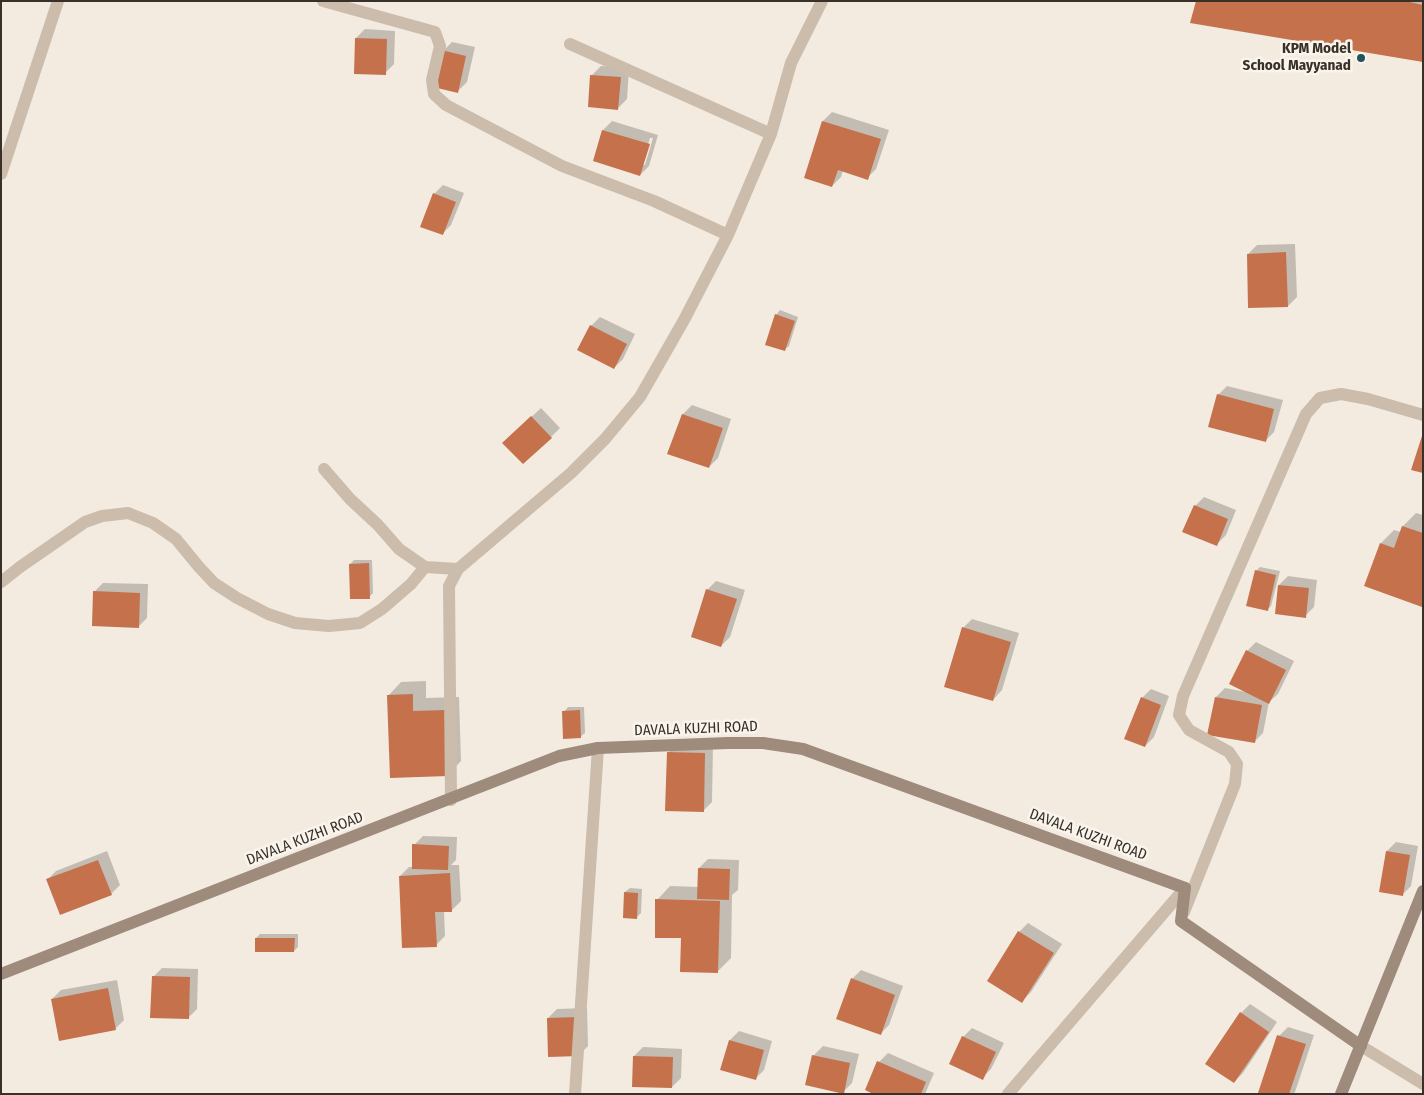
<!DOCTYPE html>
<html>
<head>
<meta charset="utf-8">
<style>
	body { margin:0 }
	#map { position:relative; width:1424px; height:1095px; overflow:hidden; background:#f3ebe0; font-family:"Fira Sans Condensed",sans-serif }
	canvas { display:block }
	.frame { position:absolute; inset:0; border:2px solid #39302a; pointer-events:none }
</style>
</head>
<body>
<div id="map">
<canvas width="1424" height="1095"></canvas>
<div class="frame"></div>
</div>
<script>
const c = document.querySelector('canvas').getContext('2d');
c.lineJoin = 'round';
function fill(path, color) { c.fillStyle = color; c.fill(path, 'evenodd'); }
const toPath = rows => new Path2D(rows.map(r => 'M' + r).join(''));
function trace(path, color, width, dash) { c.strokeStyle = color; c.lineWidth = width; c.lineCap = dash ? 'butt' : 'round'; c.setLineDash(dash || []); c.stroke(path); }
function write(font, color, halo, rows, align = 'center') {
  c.font = font + ' "Fira Sans Condensed",sans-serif'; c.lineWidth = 5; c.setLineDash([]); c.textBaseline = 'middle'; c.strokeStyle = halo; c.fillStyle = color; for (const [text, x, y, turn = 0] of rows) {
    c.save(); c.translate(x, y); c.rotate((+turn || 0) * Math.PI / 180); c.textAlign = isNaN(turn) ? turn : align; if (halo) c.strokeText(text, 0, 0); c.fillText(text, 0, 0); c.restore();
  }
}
const shadow = toPath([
	[1197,1,1423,1,1423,60],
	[365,29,395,31,394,64,385,73,356,38],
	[452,42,475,47,467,82,458,91,443,51],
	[601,66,629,68,627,99,618,108,592,75],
	[832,112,889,130,876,169,867,178,843,170,841,177,832,186,823,121],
	[612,121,658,135,649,166,640,175,603,130],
	[650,138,653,138,645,165,642,165],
	[443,185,464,193,451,225,442,234,434,194],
	[1295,244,1297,297,1288,306,1248,254,1257,245],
	[780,310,798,317,789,346,784,350,776,315],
	[600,317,635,334,623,359,614,368,579,350,591,326],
	[1227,386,1283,400,1274,432,1265,441,1218,395],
	[692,405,731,419,718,458,709,467,669,453,683,414],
	[541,408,560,428,551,437,513,434],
	[1204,497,1236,510,1226,535,1217,544,1195,506],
	[1416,513,1423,515,1422,605,1381,543,1394,530,1401,532,1403,526],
	[354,560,372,560,373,593,369,597,350,564],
	[1260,567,1280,571,1271,606,1267,610,1256,571],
	[1288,576,1317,580,1314,607,1305,616,1279,585],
	[716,581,745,590,730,637,721,646,707,590],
	[103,583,148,584,147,618,138,627,94,592],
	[972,619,1019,633,1002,690,993,700,963,628],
	[1256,642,1294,661,1278,694,1269,702,1263,733,1254,742,1216,697,1225,688,1246,692,1247,651],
	[426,681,426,698,459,697,461,761,448,775,388,696,401,682],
	[1151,689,1169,696,1154,737,1145,746,1142,698],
	[568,707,584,707,585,733,580,737,564,712],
	[677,744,713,745,712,802,703,811,668,753],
	[423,836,457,837,456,860,451,865,459,865,461,901,452,910,444,911,445,936,436,945,400,876,409,867,413,867,414,845],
	[1396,842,1418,846,1411,886,1402,895,1381,891,1387,851],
	[107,851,120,885,111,894,47,880,56,871],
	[708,859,739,860,738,890,732,895,731,958,717,972,682,937,657,900,670,886,699,887,699,868],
	[630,888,642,889,641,913,637,917,625,892],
	[1028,923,1062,944,1031,992,1022,1001,1019,932],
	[260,934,298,934,298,947,294,951,256,938],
	[162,968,198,969,197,1009,188,1018,153,977],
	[861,970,903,986,889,1025,880,1034,852,979],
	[117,980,124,1020,115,1029,52,999,61,990],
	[1250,1004,1277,1022,1243,1073,1234,1082,1241,1013],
	[587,1008,588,1046,579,1055,548,1018,557,1009],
	[1288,1027,1314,1035,1295,1092,1293,1094,1265,1094,1279,1036],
	[972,1028,1004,1043,991,1069,982,1078,963,1037],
	[739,1031,772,1041,764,1070,755,1079,730,1040],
	[823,1046,859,1054,852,1083,843,1092,807,1084,814,1055],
	[643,1047,682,1049,681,1078,672,1087,634,1056],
	[888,1053,934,1073,925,1094,876,1094,879,1062]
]);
const building = toPath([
	[1196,1,1405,1,1423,5,1423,62,1190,23],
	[355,38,387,39,386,75,354,74],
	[441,50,466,56,458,93,433,87],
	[590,75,621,77,618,110,588,107],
	[822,121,881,139,868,180,838,170,832,187,804,178],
	[602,130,650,144,640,176,593,161],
	[433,193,456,202,443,235,420,227],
	[1286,252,1288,307,1248,308,1247,254],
	[775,314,795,321,785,351,765,345],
	[590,325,627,344,614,369,577,350],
	[1217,394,1274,409,1266,442,1208,427],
	[682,414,723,428,709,468,667,454],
	[531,416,552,438,523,464,502,443],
	[1422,436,1423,436,1423,473,1411,470],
	[1194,505,1228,519,1217,546,1182,532],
	[1402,526,1423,533,1422,607,1364,586,1380,543,1394,548],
	[369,563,370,599,350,599,349,564],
	[1255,570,1276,575,1268,611,1246,606],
	[1278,585,1309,588,1306,618,1275,614],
	[706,589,737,599,721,647,691,637],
	[93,591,140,593,139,628,92,626],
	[962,627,1011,642,993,701,944,687],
	[1246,650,1286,670,1269,704,1229,684],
	[413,694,413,711,446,710,448,776,390,778,387,695],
	[1141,697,1161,705,1145,747,1124,739],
	[1215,697,1262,705,1255,743,1207,735],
	[580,710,581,738,563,739,562,711],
	[667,752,705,753,704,812,665,811],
	[412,844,449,846,448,870,412,869],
	[1386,851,1410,855,1403,896,1379,892],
	[98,860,112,895,60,915,46,879],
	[698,868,730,869,729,900,697,899],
	[450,873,452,912,435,912,437,947,402,948,399,876],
	[624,892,638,893,637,919,623,918],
	[655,899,720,901,718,973,680,972,681,938,655,938],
	[1018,931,1054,953,1022,1003,987,981],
	[255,938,295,938,294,952,255,952],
	[152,976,190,977,189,1019,150,1018],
	[851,978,895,995,881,1035,836,1019],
	[108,988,116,1030,59,1041,51,999],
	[1240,1012,1269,1032,1234,1083,1205,1064],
	[579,1017,580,1056,548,1057,547,1018],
	[1277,1035,1306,1044,1289,1094,1261,1094,1258,1093],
	[962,1036,996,1052,983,1080,949,1064],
	[729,1040,764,1050,756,1080,720,1070],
	[812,1055,850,1063,844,1094,805,1085],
	[633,1056,673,1057,672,1088,632,1087],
	[877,1061,926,1082,921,1094,873,1094,865,1090]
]);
const lane = toPath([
	[1361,1046,1423,1084]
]);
const street = toPath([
	[323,1,435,32,440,46,432,80,434,94,446,105,562,166,654,201,728,235],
	[570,44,771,134],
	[1,174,58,1],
	[324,469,350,499,378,525,399,549,425,567],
	[1,582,20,567,85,522,102,516,128,513,153,523,176,539,199,567,214,583,237,598,268,614,295,623,329,626,360,623,382,609,411,584,425,567,458,569],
	[451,800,449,586,458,569,571,473,605,439,640,397,684,320,728,235,771,134,791,63,822,1],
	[1184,912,1235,784,1237,764,1229,752,1189,730,1179,715,1183,696,1306,414,1320,398,1341,394,1368,399,1423,415],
	[575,1094,598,748],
	[1008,1094,1185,888]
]);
const secondary = toPath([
	[1,974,559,756,598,748,728,743,763,743,803,749,1185,888,1181,921,1361,1046],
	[1341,1094,1423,891]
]);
const markers = [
	[1361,58,5,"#20535b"]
];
const poiNames = [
	["KPM Model",1351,49],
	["School Mayyanad",1351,66]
];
const streetNames = [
	["DAVALA KUZHI ROAD",696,729,-2],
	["DAVALA KUZHI ROAD",1088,835,20],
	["DAVALA KUZHI ROAD",305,839,-21]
];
fill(shadow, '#0003');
fill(building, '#c4714c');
trace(lane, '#cbbcab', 12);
trace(street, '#cbbcab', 12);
trace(secondary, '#9f8b7c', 12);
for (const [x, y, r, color] of markers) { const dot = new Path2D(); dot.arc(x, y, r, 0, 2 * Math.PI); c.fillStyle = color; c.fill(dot); trace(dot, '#faf5ec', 2); }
write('bold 15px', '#39302a', '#faf5ec', poiNames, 'right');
write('15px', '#39302a', '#faf5ec', streetNames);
</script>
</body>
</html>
